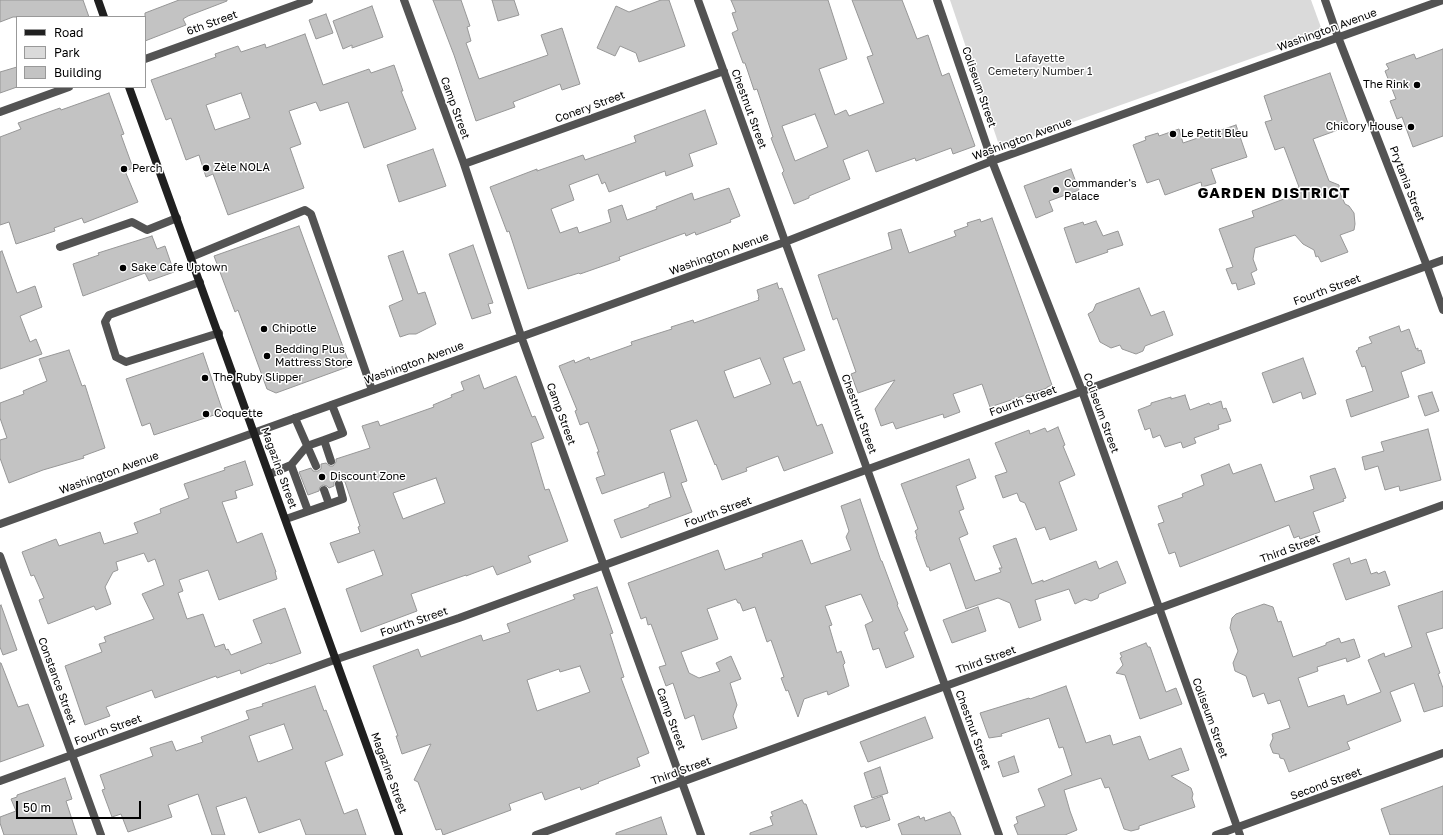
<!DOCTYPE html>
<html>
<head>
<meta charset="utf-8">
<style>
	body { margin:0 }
	#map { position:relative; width:1443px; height:835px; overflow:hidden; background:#fff; font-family:"Golos Text",sans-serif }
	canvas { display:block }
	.legend { position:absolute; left:16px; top:16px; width:130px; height:72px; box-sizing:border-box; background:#fff; border:1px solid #999; margin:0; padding:5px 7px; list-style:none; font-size:12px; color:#000 }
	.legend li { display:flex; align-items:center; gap:8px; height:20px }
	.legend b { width:20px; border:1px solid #999 }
	.scale { position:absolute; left:16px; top:801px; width:125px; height:18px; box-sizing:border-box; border:2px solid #000; border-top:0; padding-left:5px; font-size:12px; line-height:14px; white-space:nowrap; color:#000; -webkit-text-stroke:3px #fff; paint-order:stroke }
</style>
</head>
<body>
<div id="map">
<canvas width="1443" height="835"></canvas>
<ul class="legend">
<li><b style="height:5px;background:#202020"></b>Road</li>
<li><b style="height:11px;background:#dadada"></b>Park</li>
<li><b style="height:11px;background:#c3c3c3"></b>Building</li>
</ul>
<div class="scale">50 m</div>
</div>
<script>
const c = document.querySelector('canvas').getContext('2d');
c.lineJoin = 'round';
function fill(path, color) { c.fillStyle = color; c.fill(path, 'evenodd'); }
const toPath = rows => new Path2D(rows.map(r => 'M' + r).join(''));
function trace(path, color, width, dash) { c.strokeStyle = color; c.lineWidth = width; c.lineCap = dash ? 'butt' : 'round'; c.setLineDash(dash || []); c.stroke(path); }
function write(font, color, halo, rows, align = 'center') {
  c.font = font + ' "Golos Text",sans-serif'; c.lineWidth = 3; c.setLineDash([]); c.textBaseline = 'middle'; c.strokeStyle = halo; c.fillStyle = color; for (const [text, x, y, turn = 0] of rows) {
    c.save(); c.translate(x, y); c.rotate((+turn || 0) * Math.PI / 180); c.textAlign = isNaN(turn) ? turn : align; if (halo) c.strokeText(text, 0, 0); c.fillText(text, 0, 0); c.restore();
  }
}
const green = toPath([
	[950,0,1311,0,1323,33,1000,148]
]);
const building = toPath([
	[0,0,83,0,89,17,13,17,0,22,0,0],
	[179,0,227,0,227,1,188,16,183,19,186,25,145,41,145,13,179,0],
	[433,0,461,0,470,26,467,27,471,41,466,43,479,79,548,55,541,35,562,28,580,84,562,90,560,84,513,102,515,107,476,121,454,55,433,0],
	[492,0,514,0,519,15,498,21,492,0],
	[661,0,669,0,685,46,639,62,636,53,620,46,615,56,597,48,616,6,629,12,661,0],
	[731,0,828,0,847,59,819,69,835,115,846,110,849,116,884,103,867,57,873,55,852,0,902,0,917,39,928,35,942,76,949,73,975,146,953,154,951,148,916,161,915,158,876,172,868,150,843,160,850,179,809,196,809,198,794,204,782,173,784,171,771,138,773,137,757,89,754,90,745,63,743,63,732,33,738,30,732,13,736,12,731,0],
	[815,114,828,147,795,161,782,126,815,114],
	[372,6,383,37,352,48,352,45,343,49,333,21,372,6],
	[326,14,333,33,316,39,309,20,326,14],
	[305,34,323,85,369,69,371,73,394,65,403,91,401,91,416,129,364,148,348,102,320,111,316,102,289,111,301,144,290,148,304,188,228,215,213,174,206,177,199,155,186,160,171,118,166,120,151,80,216,57,215,54,238,46,241,52,265,44,266,48,305,34],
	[241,93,250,118,215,130,206,105,241,93],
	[1443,49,1443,136,1413,147,1402,117,1397,119,1390,101,1396,99,1385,71,1389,69,1386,64,1414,54,1416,59,1443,49],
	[17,67,17,87,0,93,0,72,17,67],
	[1330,73,1349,126,1313,139,1329,181,1339,185,1340,193,1345,204,1349,206,1354,213,1355,224,1354,230,1340,235,1348,252,1321,262,1318,256,1316,257,1314,250,1303,244,1295,235,1255,248,1253,259,1257,270,1251,273,1255,284,1238,290,1236,283,1232,284,1226,269,1233,267,1219,229,1254,217,1252,211,1292,196,1290,190,1299,187,1284,147,1275,150,1265,122,1272,120,1264,96,1330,73],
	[109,93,124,134,121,135,133,168,125,171,138,202,84,223,82,218,54,228,55,231,16,244,9,222,0,225,0,137,21,129,18,123,60,108,61,110,109,93],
	[705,110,717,144,689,154,693,166,666,176,665,171,609,192,605,182,602,184,598,174,569,185,574,200,551,209,560,233,577,227,579,233,611,222,608,210,622,205,627,220,657,209,656,207,692,193,694,200,729,188,740,216,730,220,731,222,696,235,695,232,686,236,685,233,619,257,620,260,580,274,579,273,528,289,509,231,507,232,490,187,537,169,537,171,583,155,585,160,636,142,634,136,705,110],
	[1236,125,1247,157,1211,169,1216,183,1202,187,1201,182,1165,195,1159,179,1147,183,1133,145,1146,140,1145,137,1158,133,1159,136,1179,129,1183,143,1236,125],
	[433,149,446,186,399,202,387,165,433,149],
	[1071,169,1079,190,1049,201,1053,211,1036,218,1024,186,1071,169],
	[992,218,1052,385,1047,387,1047,388,990,407,982,384,953,394,960,412,944,418,943,414,896,429,893,422,881,426,875,409,895,380,858,393,851,374,856,372,837,318,833,320,818,275,892,249,888,233,901,229,909,253,956,236,954,231,968,226,967,223,980,219,981,222,992,218],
	[1096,221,1103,236,1118,231,1123,245,1107,250,1108,252,1076,263,1064,228,1083,222,1084,225,1096,221],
	[299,226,350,366,276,393,267,389,238,310,235,312,214,256,299,226],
	[152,236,157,249,165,246,174,272,149,281,145,273,83,296,73,264,99,255,98,253,152,236],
	[473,245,493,303,488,304,491,313,472,319,449,254,473,245],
	[2,251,17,293,35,286,42,307,20,316,30,342,36,339,42,354,0,369,0,252,2,251],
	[403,251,418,294,425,292,436,324,416,334,409,334,400,337,389,306,403,300,388,256,403,251],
	[777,283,779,289,782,288,805,350,783,358,793,384,800,381,817,426,822,424,833,453,784,471,778,456,746,468,747,471,722,480,716,464,715,465,697,420,670,430,687,481,681,483,692,512,621,538,614,520,649,507,649,505,671,497,664,472,602,494,596,478,605,475,597,452,599,452,588,422,580,425,575,411,577,410,559,366,574,360,575,363,589,357,590,360,632,345,631,342,672,329,671,327,693,320,694,323,759,300,758,298,759,297,757,290,777,283],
	[760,358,771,384,734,398,724,371,760,358],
	[1139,288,1151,316,1164,311,1173,335,1145,346,1143,351,1136,354,1122,349,1120,345,1111,348,1100,342,1088,314,1093,311,1096,304,1139,288],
	[1399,326,1401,332,1409,329,1416,349,1418,348,1418,351,1421,350,1425,363,1401,372,1409,397,1351,417,1346,400,1373,391,1365,366,1362,367,1356,351,1359,349,1358,348,1372,343,1369,337,1399,326],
	[69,350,82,386,85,385,105,448,83,456,84,458,43,470,9,483,0,458,0,440,7,438,0,418,0,403,24,394,23,391,47,381,39,359,69,350],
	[203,353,223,412,154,435,150,423,142,426,126,379,203,353],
	[1303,358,1316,394,1303,399,1301,392,1273,403,1262,373,1303,358],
	[479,375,484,389,516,376,532,417,535,416,544,438,531,443,545,490,549,489,568,541,528,556,531,562,497,575,493,566,466,576,466,575,411,594,417,611,361,632,346,589,383,575,374,550,338,563,330,543,360,533,358,527,360,526,345,482,341,479,337,479,334,482,334,486,329,488,327,486,323,485,320,487,319,491,308,495,299,472,311,468,313,471,318,471,321,469,321,464,326,463,330,466,333,466,336,462,336,459,370,448,362,426,378,421,380,426,434,407,433,405,452,397,451,395,464,390,461,382,479,375],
	[436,478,445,503,403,519,393,493,436,478],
	[1432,392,1439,411,1425,416,1418,396,1432,392],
	[1185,395,1190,410,1209,403,1210,405,1221,401,1223,409,1226,408,1231,421,1218,425,1219,429,1194,438,1196,443,1183,448,1181,442,1165,447,1160,435,1153,438,1150,428,1145,430,1138,410,1151,405,1151,403,1171,397,1171,399,1185,395],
	[1058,427,1065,445,1063,446,1075,475,1059,482,1077,530,1050,540,1045,527,1036,530,1025,503,1020,501,1017,493,1003,498,995,476,1007,472,995,443,1029,430,1030,434,1045,428,1047,432,1058,427],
	[1428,429,1441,480,1400,491,1399,486,1385,490,1378,466,1365,470,1362,457,1384,451,1381,442,1428,429],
	[969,459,976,478,956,486,964,509,959,511,968,534,959,538,975,581,1001,572,999,568,1002,568,993,546,1016,538,1032,584,1043,580,1043,582,1096,561,1099,569,1117,561,1126,583,1099,594,1098,598,1091,601,1085,599,1075,604,1069,589,1035,600,1041,620,1019,628,1010,603,998,598,966,609,950,563,930,571,929,567,927,567,916,537,917,536,915,531,918,529,901,484,969,459],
	[245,461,253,485,235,491,237,498,222,502,237,543,262,533,276,572,275,572,277,579,219,600,208,570,179,580,183,591,178,593,187,619,203,614,215,647,224,644,226,650,228,649,231,655,262,643,253,620,285,608,301,653,270,664,269,663,241,674,240,670,217,678,216,676,155,698,152,690,106,707,110,716,85,725,65,666,102,652,99,644,106,642,104,637,154,619,142,594,164,585,155,559,148,562,144,553,116,562,118,570,113,572,105,587,111,604,96,610,94,606,48,624,39,600,44,598,34,575,31,576,22,552,56,539,59,546,100,532,104,544,138,533,134,523,161,513,160,509,189,498,184,484,225,470,224,468,245,461],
	[1229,464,1233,474,1261,464,1275,502,1314,489,1310,476,1335,468,1346,498,1343,499,1344,501,1313,512,1320,532,1300,539,1299,536,1294,538,1289,525,1180,567,1175,552,1169,554,1158,524,1164,522,1158,506,1183,497,1182,494,1204,485,1201,475,1229,464],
	[860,499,881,561,882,561,898,604,897,605,908,630,904,632,914,657,886,668,879,648,873,650,865,625,873,621,861,594,825,606,832,625,829,626,837,653,841,651,845,663,843,665,849,686,828,695,827,691,804,699,798,717,788,690,786,691,781,678,784,677,771,640,767,642,755,607,743,611,740,603,738,603,736,599,707,609,718,639,681,652,689,673,699,678,720,671,716,663,731,656,741,679,730,683,737,705,733,716,737,728,702,740,694,715,685,719,673,683,666,686,659,667,666,665,651,624,648,625,646,617,641,619,628,583,718,550,725,570,763,557,762,554,802,540,811,564,851,550,846,537,849,531,841,506,860,499],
	[1349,558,1351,564,1366,559,1371,574,1377,572,1378,574,1385,571,1390,585,1346,600,1333,564,1349,558],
	[597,587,613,633,610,634,624,677,621,678,649,753,637,758,640,766,598,782,599,783,581,790,580,787,545,800,542,792,509,804,511,810,443,835,441,829,436,830,418,782,414,780,431,744,402,754,396,736,398,736,373,666,418,649,421,657,481,635,483,641,510,632,507,624,575,599,573,595,597,587],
	[580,666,590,692,537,711,527,680,559,669,560,672,580,666],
	[1443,591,1443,628,1426,633,1440,673,1438,674,1443,688,1443,706,1424,712,1414,683,1390,692,1401,721,1347,742,1350,749,1289,772,1284,759,1280,758,1279,754,1273,753,1270,745,1273,738,1272,734,1290,728,1280,700,1268,704,1264,693,1253,697,1246,676,1235,671,1233,663,1238,651,1230,628,1232,618,1236,614,1264,604,1273,607,1278,622,1281,621,1293,657,1326,645,1326,643,1339,638,1341,643,1354,639,1360,657,1347,662,1346,658,1317,667,1318,671,1298,678,1308,707,1344,695,1347,705,1381,692,1368,660,1384,653,1385,657,1412,647,1398,606,1443,591],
	[1,605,17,650,3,655,0,647,0,606,1,605],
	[978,607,986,631,952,643,943,620,978,607],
	[1146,643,1148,647,1150,647,1166,692,1176,688,1182,704,1140,719,1125,675,1116,673,1123,665,1120,658,1122,657,1120,653,1146,643],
	[0,663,1,663,18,707,28,704,44,746,0,762,0,663],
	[315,686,324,711,326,710,343,755,325,762,344,814,357,809,366,835,306,835,300,819,259,833,246,797,216,807,225,835,212,835,198,794,168,805,172,817,128,832,121,814,112,817,102,790,105,789,100,775,153,756,150,748,172,741,176,751,203,742,201,737,249,719,246,711,263,706,262,704,315,686],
	[284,724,293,749,258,762,249,736,284,724],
	[1066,686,1086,743,1110,735,1113,745,1140,736,1149,760,1181,748,1189,770,1171,776,1191,788,1193,794,1192,798,1195,807,1139,826,1139,829,1131,831,1124,829,1109,787,1105,788,1101,778,1064,790,1070,811,1077,830,1065,835,1018,835,1014,825,1018,823,1016,817,1045,806,1038,789,1072,775,1063,747,1059,748,1049,718,1001,734,1002,736,989,738,980,713,1029,698,1030,699,1066,686],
	[925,717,933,738,868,762,860,742,925,717],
	[1014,756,1019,772,1003,777,998,762,1014,756],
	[880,767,888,793,872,798,864,773,880,767],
	[65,778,72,799,66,801,77,835,4,835,0,823,0,817,16,811,11,799,17,797,17,795,65,778],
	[1443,786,1443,835,1390,835,1381,809,1443,786],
	[882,796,890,820,866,828,865,826,861,827,854,806,882,796],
	[802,800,804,804,806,804,817,835,750,835,750,833,773,825,770,817,773,816,771,812,802,800],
	[950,812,952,816,954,817,961,835,902,835,898,824,919,816,920,819,924,817,925,821,950,812],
	[661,817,667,835,616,835,616,833,661,817]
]);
const lane = toPath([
	[60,247,132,222,147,230,177,218],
	[191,257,305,210,311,214,372,390],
	[200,282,109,315,105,322,116,357,126,362,219,333],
	[295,418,316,466],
	[324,440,343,433,332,405],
	[291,465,308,511],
	[270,474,291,465,307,446,324,440,331,461],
	[329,504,343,499,339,484],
	[286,519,329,504,324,490]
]);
const street = toPath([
	[404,0,464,164,521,336,701,835],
	[698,0,999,835],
	[937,0,992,161,1082,391,1240,835],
	[1325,0,1338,37,1427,266,1443,310],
	[145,59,309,0],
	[0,112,69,87],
	[464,164,724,71],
	[0,524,785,242,992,161,1443,0],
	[0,556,101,835],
	[0,781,337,659,459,618,1443,260],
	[536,835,1443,505],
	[1216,835,1443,753]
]);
const secondary = toPath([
	[98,0,104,17],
	[129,87,399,835]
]);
const markers = [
	[1417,85,4,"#000"],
	[1411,127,4,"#000"],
	[1173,134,4,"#000"],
	[206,168,4,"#000"],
	[124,169,4,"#000"],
	[1056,190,4,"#000"],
	[123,268,4,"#000"],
	[264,329,4,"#000"],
	[267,356,4,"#000"],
	[205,378,4,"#000"],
	[206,414,4,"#000"],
	[322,477,4,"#000"]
];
const streetNames = [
	["6th Street",212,23,-20],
	["Washington Avenue",1327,30,-20],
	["Coliseum Street",979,87,71],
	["Conery Street",590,107,-20],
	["Camp Street",455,108,70],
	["Chestnut Street",749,109,70],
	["Washington Avenue",1022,139,-20],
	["Prytania Street",1407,184,69],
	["Washington Avenue",719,254,-20],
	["Fourth Street",1327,290,-20],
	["Washington Avenue",414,363,-20],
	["Fourth Street",1023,401,-20],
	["Coliseum Street",1101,413,70],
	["Camp Street",561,414,70],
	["Chestnut Street",859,414,70],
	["Magazine Street",279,468,70],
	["Washington Avenue",109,473,-20],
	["Fourth Street",718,512,-20],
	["Third Street",1290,549,-20],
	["Fourth Street",414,622,-19],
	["Third Street",986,660,-20],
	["Constance Street",57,681,70],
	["Coliseum Street",1210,718,70],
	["Camp Street",671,719,70],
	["Fourth Street",108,730,-20],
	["Chestnut Street",973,730,70],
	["Third Street",681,771,-20],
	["Magazine Street",389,773,70],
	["Second Street",1326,784,-20]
];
const parkNames = [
	["Lafayette",1040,59],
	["Cemetery Number 1",1040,72]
];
const poiNames = [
	["The Rink",1409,85,"right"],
	["Chicory House",1403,127,"right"],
	["Le Petit Bleu",1181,134],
	["Zèle NOLA",214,168],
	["Perch",132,169],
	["Commander's",1064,184],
	["Palace",1064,197],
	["Sake Cafe Uptown",131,268],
	["Chipotle",272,329],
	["Bedding Plus",275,350],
	["Mattress Store",275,363],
	["The Ruby Slipper",213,378],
	["Coquette",214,414],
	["Discount Zone",330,477]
];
const districtNames = [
	["GARDEN DISTRICT",1274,193]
];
fill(green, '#dadada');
fill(building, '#c3c3c3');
trace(building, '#979797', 1);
trace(lane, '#535353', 8);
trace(street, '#535353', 8);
trace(secondary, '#202020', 8);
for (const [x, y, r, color] of markers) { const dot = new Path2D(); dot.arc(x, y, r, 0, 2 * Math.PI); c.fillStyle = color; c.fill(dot); trace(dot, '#fff', 1.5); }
write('11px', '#000', '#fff', streetNames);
write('11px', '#313131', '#fff', parkNames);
write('11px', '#000', '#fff', poiNames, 'left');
c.letterSpacing = '1px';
write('bold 15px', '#000', '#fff', districtNames);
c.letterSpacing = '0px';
</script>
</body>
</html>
